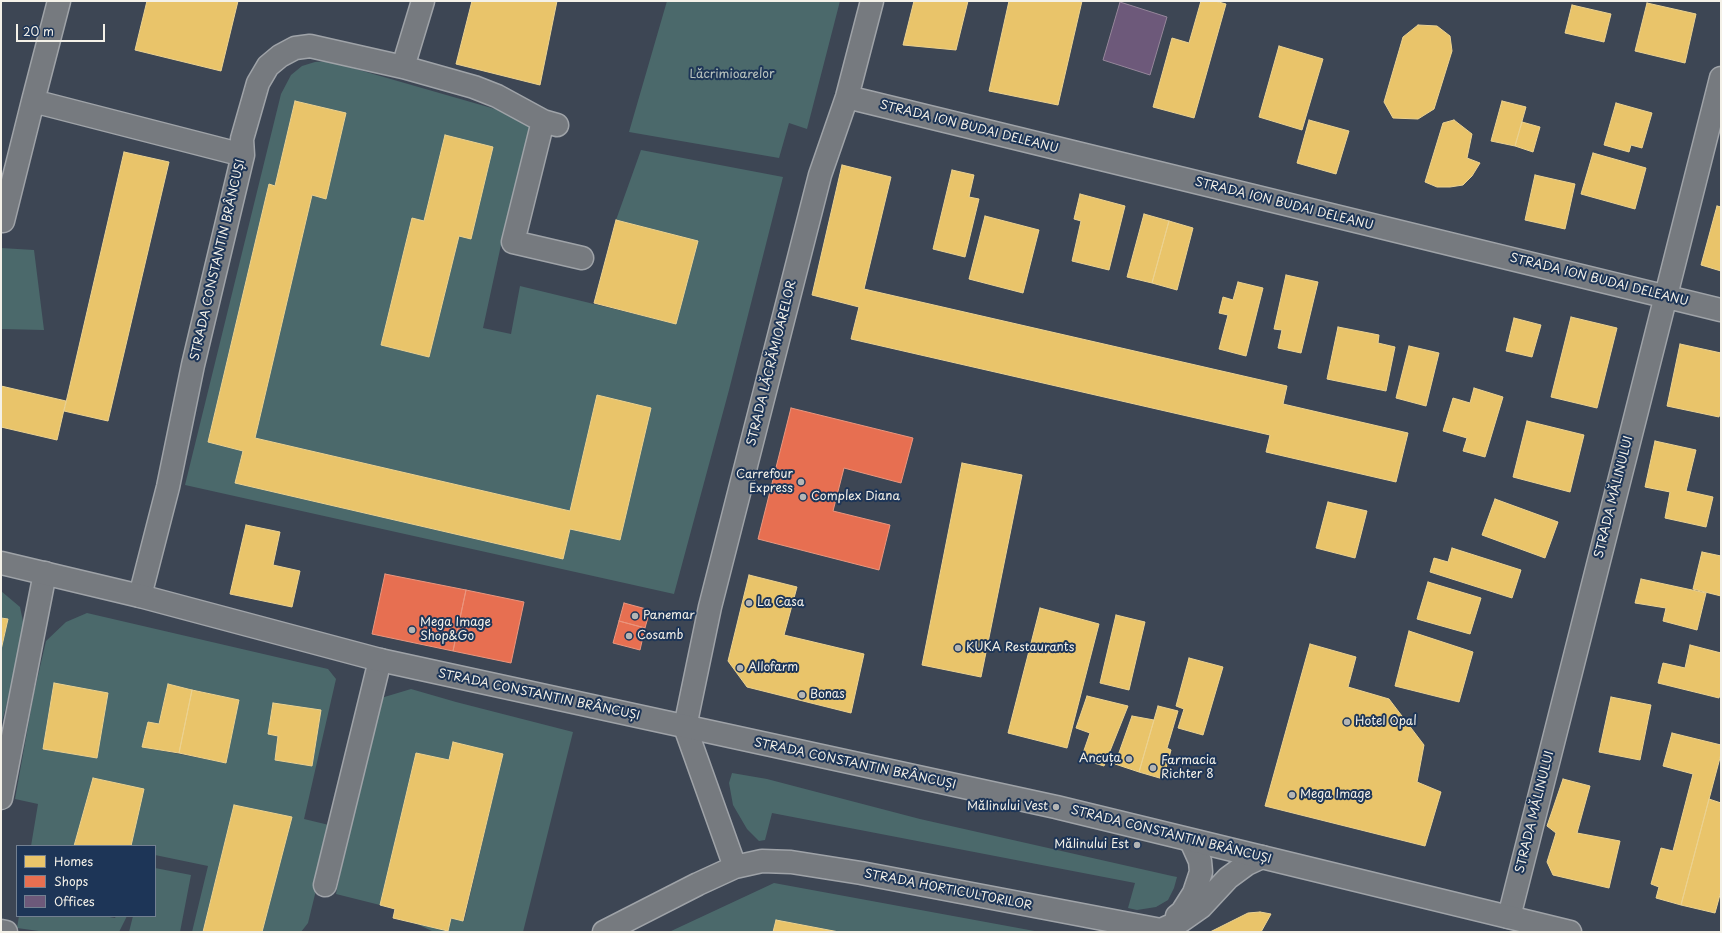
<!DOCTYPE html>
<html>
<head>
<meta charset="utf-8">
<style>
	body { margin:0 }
	#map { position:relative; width:1722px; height:933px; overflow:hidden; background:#3d4654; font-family:"Playpen Sans",sans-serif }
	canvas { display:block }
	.frame { position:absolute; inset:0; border:2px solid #f4f1e8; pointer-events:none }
	.legend { position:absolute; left:16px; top:845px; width:140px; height:72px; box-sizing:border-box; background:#1d3557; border:1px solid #738091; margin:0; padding:5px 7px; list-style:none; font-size:12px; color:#f4f1e8 }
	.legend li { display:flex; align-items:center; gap:8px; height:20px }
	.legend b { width:20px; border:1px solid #738091 }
	.scale { position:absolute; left:16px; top:24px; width:89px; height:18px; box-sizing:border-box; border:2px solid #f4f1e8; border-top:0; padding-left:5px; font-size:12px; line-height:14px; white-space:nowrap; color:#f4f1e8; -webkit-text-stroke:3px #1d3557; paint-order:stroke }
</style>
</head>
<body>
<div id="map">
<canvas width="1722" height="933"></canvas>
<div class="frame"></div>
<ul class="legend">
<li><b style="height:11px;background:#e9c46a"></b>Homes</li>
<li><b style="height:11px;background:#e76f51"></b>Shops</li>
<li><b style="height:11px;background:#6d597a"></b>Offices</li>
</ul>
<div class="scale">20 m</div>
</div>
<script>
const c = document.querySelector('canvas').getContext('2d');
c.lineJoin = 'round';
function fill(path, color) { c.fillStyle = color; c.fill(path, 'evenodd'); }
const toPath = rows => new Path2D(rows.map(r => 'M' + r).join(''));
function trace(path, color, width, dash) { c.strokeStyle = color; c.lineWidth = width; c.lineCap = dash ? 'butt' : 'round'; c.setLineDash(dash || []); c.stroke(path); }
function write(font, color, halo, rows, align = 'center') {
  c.font = font + ' "Playpen Sans",sans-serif'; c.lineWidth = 4; c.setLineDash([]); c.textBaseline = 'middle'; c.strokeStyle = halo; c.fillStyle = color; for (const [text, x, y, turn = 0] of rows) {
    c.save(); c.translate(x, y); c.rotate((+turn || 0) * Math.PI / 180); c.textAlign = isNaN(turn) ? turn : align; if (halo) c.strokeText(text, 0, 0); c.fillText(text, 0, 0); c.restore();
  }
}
const green = toPath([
	[667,1,840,1,807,129,789,123,779,158,629,132],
	[328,61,509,113,532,125,501,245,483,328,511,334,520,286,676,324,697,241,616,220,641,150,783,177,729,390,674,594,185,485,281,94,291,75,302,66,315,62],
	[295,101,346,113,326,199,312,195,255,438,570,511,597,396,650,408,620,540,570,529,563,559,236,483,243,451,208,442,269,185,275,186],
	[445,136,493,147,471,238,459,236,429,357,381,345,412,219,424,221],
	[1,248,34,250,44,330,1,329],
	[1,591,20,607,25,631,1,726,1,650,8,619,1,618],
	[87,613,328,669,336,679,304,819,329,825,318,882,308,923,301,932,262,932,292,817,234,805,203,932,192,932,208,866,155,855,155,846,131,846,143,789,93,778,74,846,31,846,38,804,15,799,34,693,46,641,66,622],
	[54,684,108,693,97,758,43,749],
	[168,684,239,700,226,763,142,747,148,722,159,724],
	[273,704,321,711,312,766,275,760,278,736,268,734],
	[411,689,456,702,573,732,523,932,434,932,415,923,448,931,451,918,464,921,503,754,453,742,449,760,416,753,380,905,336,894,369,734,381,698],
	[732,773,767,779,920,819,1172,876,1177,877,1174,888,1168,900,1156,907,1137,910,1128,908,1135,883,772,813,765,840,759,841,747,829,733,805,729,783],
	[155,868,191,875,180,932,129,932,133,916,155,916],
	[774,883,1040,932,839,932,776,921,773,932,669,932],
	[19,916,104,916,115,918,116,916,127,916,119,932,46,932,17,928]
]);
const homes = toPath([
	[147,1,238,1,221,71,135,50,147,1],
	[472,1,557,1,540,85,456,64,472,1],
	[914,1,968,1,956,50,903,45,914,1],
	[1009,1,1082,1,1058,105,989,91,1009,1],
	[1201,1,1215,1,1226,4,1194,118,1153,107,1172,38,1189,43,1201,1],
	[1647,3,1696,14,1685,63,1635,51,1647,3],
	[1572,5,1611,14,1604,42,1565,33,1572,5],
	[1418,25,1437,26,1450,36,1452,51,1434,109,1418,119,1393,118,1384,102,1403,37,1418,25],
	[1279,46,1323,59,1302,130,1259,117,1279,46],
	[295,101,346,113,326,199,312,195,255,438,570,511,597,395,651,408,620,540,570,529,563,559,235,483,243,451,208,442,269,184,275,186,295,101],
	[1502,101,1526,107,1515,146,1491,141,1502,101],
	[1616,103,1652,113,1642,148,1631,145,1629,152,1604,145,1616,103],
	[1309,120,1349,131,1336,174,1297,163,1309,120],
	[1454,120,1472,134,1467,158,1480,163,1472,176,1463,185,1450,187,1437,187,1425,182,1443,123,1454,120],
	[1522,122,1540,127,1533,152,1515,146,1522,122],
	[445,135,493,147,471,239,459,236,429,357,381,345,412,218,424,221,445,135],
	[124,152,169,162,108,421,64,411,124,152],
	[1593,153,1646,168,1635,209,1581,194,1593,153],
	[842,165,891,177,864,289,1287,386,1283,404,1408,433,1396,482,1266,452,1270,435,851,339,859,307,812,295,842,165],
	[952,170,974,175,969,197,979,199,965,257,933,249,952,170],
	[1535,175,1575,184,1565,229,1525,220,1535,175],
	[1080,194,1125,206,1109,270,1072,261,1081,221,1074,219,1080,194],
	[1717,206,1721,207,1721,271,1701,265,1717,206],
	[1144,214,1169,221,1152,283,1127,277,1144,214],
	[985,216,1039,230,1023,293,969,279,985,216],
	[616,220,698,241,676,324,594,303,616,220],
	[1169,221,1193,228,1177,290,1152,283,1169,221],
	[1286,275,1318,282,1301,353,1278,348,1282,330,1274,329,1286,275],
	[1238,282,1263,288,1246,356,1219,349,1228,315,1219,313,1223,297,1233,300,1238,282],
	[1571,317,1617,328,1597,408,1551,397,1571,317],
	[1514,318,1541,325,1532,357,1506,351,1514,318],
	[1338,327,1379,335,1378,343,1395,347,1386,391,1327,379,1338,327],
	[1680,344,1721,353,1721,409,1719,417,1667,406,1680,344],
	[1409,346,1439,353,1426,406,1396,398,1409,346],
	[1,386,66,401,57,440,1,427,1,386],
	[1474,388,1503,397,1485,457,1463,451,1467,438,1443,431,1453,398,1470,403,1474,388],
	[1527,421,1584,435,1570,492,1513,477,1527,421],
	[1655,441,1696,450,1686,491,1713,497,1706,527,1665,518,1670,492,1645,487,1655,441],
	[962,463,1022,475,981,677,922,665,962,463],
	[1495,499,1558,522,1545,558,1482,535,1495,499],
	[1328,502,1367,511,1355,558,1316,548,1328,502],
	[246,525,280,532,273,565,300,571,292,607,230,594,246,525],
	[1452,548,1521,570,1512,598,1430,572,1434,558,1448,562,1452,548],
	[1702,552,1721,556,1721,596,1693,589,1702,552],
	[749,575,797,587,784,635,864,654,851,713,747,687,728,661,749,575],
	[1641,579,1706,593,1697,630,1663,621,1666,608,1635,603,1641,579],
	[1428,582,1481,598,1470,634,1417,619,1428,582],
	[1040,608,1099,624,1067,748,1008,733,1040,608],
	[1116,615,1145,622,1129,690,1100,683,1116,615],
	[1,618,8,619,1,650,1,618],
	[1409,631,1473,652,1459,702,1395,686,1409,631],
	[1310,644,1356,657,1348,687,1389,699,1424,745,1417,782,1441,792,1425,846,1265,806,1310,644],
	[1690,645,1721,653,1721,690,1719,698,1658,683,1663,663,1685,668,1690,645],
	[1189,658,1223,667,1203,735,1178,728,1184,709,1176,706,1189,658],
	[54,683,108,693,97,758,43,749,54,683],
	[168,684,192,690,179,753,142,747,148,722,159,724,168,684],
	[192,690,239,700,226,763,179,753,192,690],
	[1087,696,1128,706,1104,766,1081,759,1090,733,1076,728,1087,696],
	[1611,697,1651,705,1640,760,1599,752,1611,697],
	[273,703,321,710,312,766,275,760,278,736,268,734,273,703],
	[1158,706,1178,711,1167,748,1171,750,1163,779,1139,772,1158,706],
	[1132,716,1154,720,1139,772,1115,764,1132,716],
	[1672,733,1721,745,1721,754,1681,905,1656,898,1659,887,1651,884,1661,848,1673,851,1693,774,1663,766,1672,733],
	[453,742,503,754,463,921,451,918,448,931,393,918,395,909,380,905,416,753,449,760,453,742],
	[93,778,144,789,131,846,74,846,93,778],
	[1563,779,1590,786,1577,833,1620,841,1609,888,1553,875,1547,862,1556,833,1547,826,1563,779],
	[1709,799,1721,803,1721,891,1715,913,1681,905,1709,799],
	[234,805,292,817,262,932,203,932,234,805],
	[1260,912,1271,914,1261,932,1210,932,1248,913,1260,912],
	[776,920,839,932,773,932,776,920]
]);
const shops = toPath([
	[791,408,913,438,901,483,844,468,833,511,890,525,879,570,758,539,791,408],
	[385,574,466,590,453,651,372,634,385,574],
	[466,590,524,602,511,663,453,651,466,590],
	[624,603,650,610,645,628,619,621,624,603],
	[619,621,645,628,640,650,613,643,619,621]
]);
const offices = toPath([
	[1120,2,1167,17,1150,75,1103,60,1120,2]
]);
const minor = toPath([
	[403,67,423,1],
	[847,97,1721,310],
	[33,101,59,1],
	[543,121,513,242,582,258],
	[3,221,33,101,243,155],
	[140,596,168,487,193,365,243,155,242,139,258,83,268,66,280,56,295,48,310,46,403,67,474,87,497,96,543,121,557,125],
	[1,798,45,573],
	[735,867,685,727,710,607,820,175,847,97,872,1],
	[325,885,380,660],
	[1177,916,1182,912,1194,893,1201,872,1200,861,1191,841],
	[1509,917,1721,78],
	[1161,930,1181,921,1201,907,1228,878,1247,864,1262,857],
	[1,931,6,932],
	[604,932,698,884,735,867,762,861,791,862,861,873,1161,930]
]);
const major = toPath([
	[1,563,140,596,380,660,1056,807,1570,932]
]);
const markers = [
	[801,482,4,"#b4b5b4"],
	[803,497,4,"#b4b5b4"],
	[749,603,4,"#b4b5b4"],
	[635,616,4,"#b4b5b4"],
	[412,630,4,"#b4b5b4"],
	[629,636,4,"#b4b5b4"],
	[958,648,4,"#b4b5b4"],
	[740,668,4,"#b4b5b4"],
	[802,695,4,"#b4b5b4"],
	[1347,722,4,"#b4b5b4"],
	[1129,759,4,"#b4b5b4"],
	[1153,768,4,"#b4b5b4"],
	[1292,795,4,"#b4b5b4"],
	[1056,807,4,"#b4b5b4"],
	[1137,845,4,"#b4b5b4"]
];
const parkNames = [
	["Lăcrimioarelor",732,75]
];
const streetNames = [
	["STRADA ION BUDAI DELEANU",969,127,14],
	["STRADA ION BUDAI DELEANU",1284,204,14],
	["STRADA CONSTANTIN BRÂNCUȘI",218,260,-77],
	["STRADA ION BUDAI DELEANU",1599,280,14],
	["STRADA LĂCRĂMIOARELOR",772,363,-76],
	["STRADA MĂLINULUI",1614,497,-76],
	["STRADA CONSTANTIN BRÂNCUȘI",539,695,12],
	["STRADA CONSTANTIN BRÂNCUȘI",855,764,12],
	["STRADA MĂLINULUI",1535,812,-76],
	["STRADA CONSTANTIN BRÂNCUȘI",1171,835,14],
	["STRADA HORTICULTORILOR",948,890,11]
];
const poiNames = [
	["Carrefour",793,475,"right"],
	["Express",793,489,"right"],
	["Complex Diana",811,497],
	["La Casa",757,603],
	["Panemar",643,616],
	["Mega Image",420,623],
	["Shop&Go",420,637],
	["Cosamb",637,636],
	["KUKA Restaurants",966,648],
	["Allofarm",748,668],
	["Bonas",810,695],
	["Hotel Opal",1355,722],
	["Ancuța",1121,759,"right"],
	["Farmacia",1161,761],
	["Richter 8",1161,775],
	["Mega Image",1300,795],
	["Mălinului Vest",1048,807,"right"],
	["Mălinului Est",1129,845,"right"]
];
fill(green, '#4b696b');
fill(homes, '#e9c46a');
trace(homes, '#ecd290', 1);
fill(shops, '#e76f51');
trace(shops, '#eb967e', 1);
fill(offices, '#6d597a');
trace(offices, '#96879b', 1);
trace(minor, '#9fa3a8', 25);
trace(major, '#9fa3a8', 25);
trace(minor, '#767a7f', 22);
trace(major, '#767a7f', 22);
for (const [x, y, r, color] of markers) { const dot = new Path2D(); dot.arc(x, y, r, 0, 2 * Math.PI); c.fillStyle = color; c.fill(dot); trace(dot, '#1d3557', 1.5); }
write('12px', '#bac3be', '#1d3557', parkNames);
write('12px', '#f4f1e8', '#1d3557', streetNames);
write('12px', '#f4f1e8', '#1d3557', poiNames, 'left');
</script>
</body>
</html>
